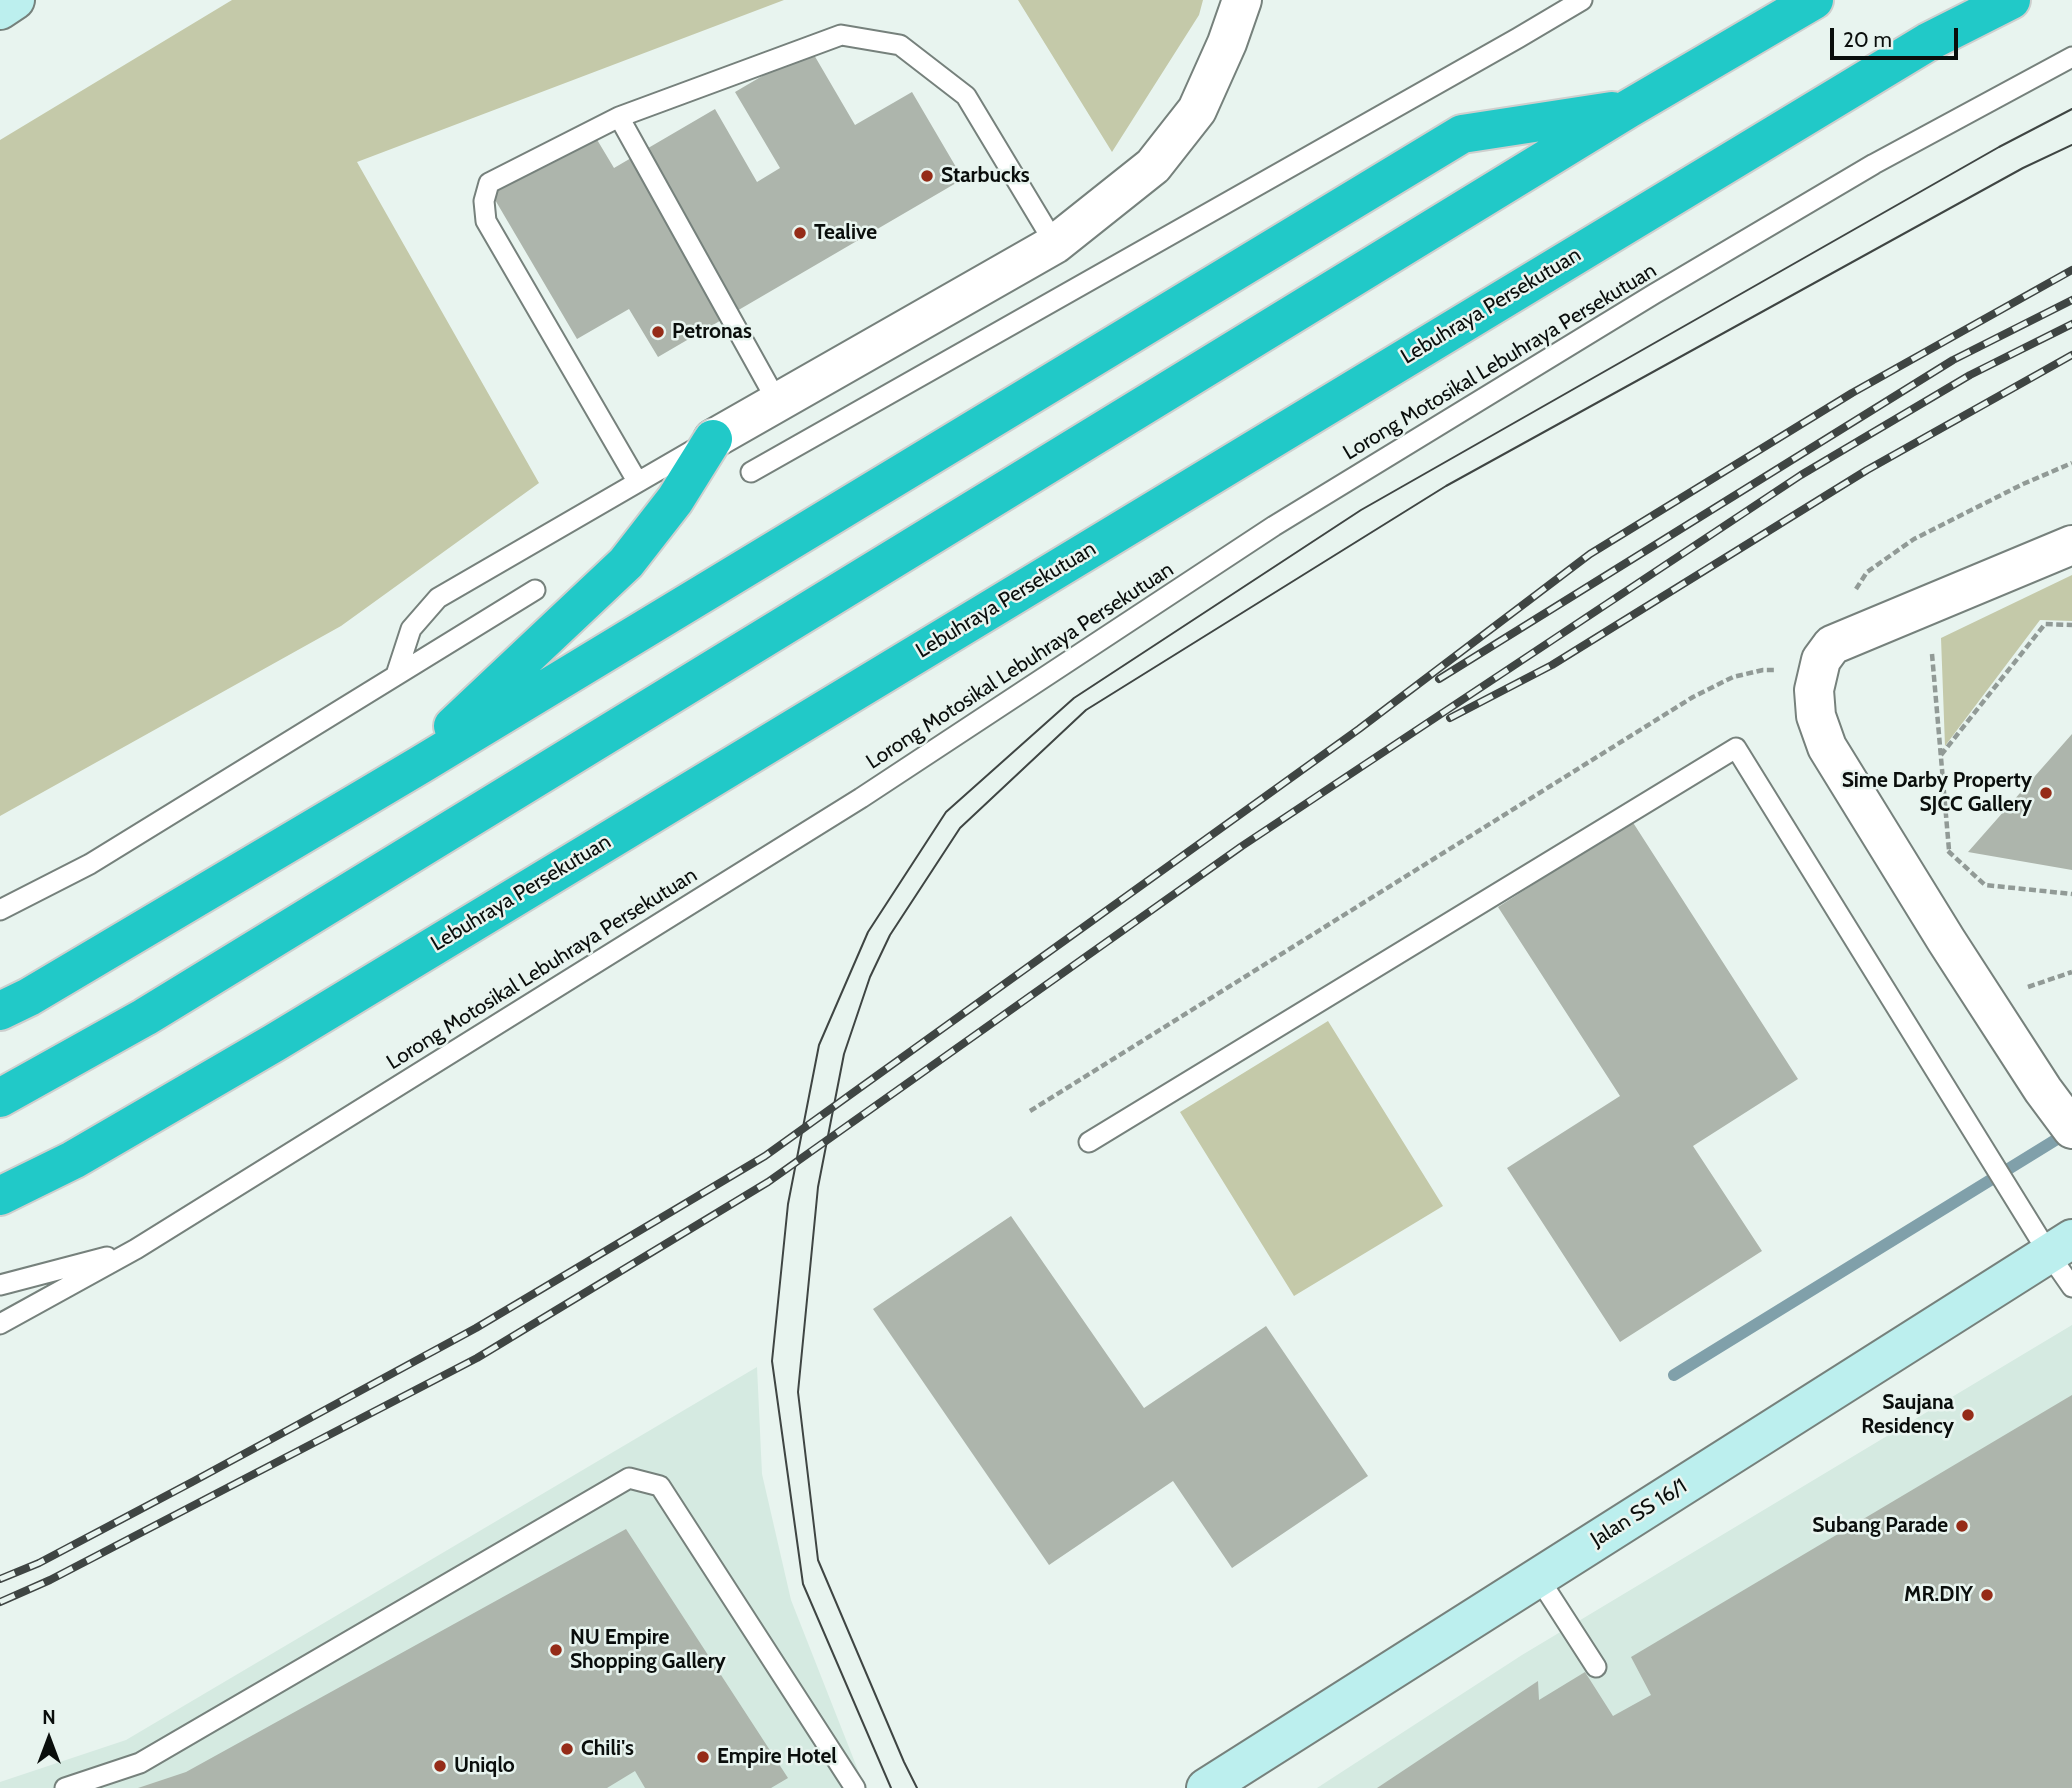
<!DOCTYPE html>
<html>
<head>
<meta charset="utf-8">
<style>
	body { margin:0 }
	#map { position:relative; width:2072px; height:1788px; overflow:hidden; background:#e8f4ef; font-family:Cabin,sans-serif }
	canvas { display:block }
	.north { position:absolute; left:14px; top:1704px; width:70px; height:70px; -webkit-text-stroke:5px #e8f4ef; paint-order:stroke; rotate:0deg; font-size:19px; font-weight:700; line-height:28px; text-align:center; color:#0a0e0c }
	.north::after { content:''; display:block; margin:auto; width:24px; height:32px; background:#0a0e0c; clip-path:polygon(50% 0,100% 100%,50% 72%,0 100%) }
	.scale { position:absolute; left:1830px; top:28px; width:128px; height:32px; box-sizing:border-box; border:4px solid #0a0e0c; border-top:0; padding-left:9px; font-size:21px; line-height:24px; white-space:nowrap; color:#0a0e0c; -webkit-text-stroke:5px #e8f4ef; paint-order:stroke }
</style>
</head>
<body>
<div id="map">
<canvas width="2072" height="1788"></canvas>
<div class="north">N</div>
<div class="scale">20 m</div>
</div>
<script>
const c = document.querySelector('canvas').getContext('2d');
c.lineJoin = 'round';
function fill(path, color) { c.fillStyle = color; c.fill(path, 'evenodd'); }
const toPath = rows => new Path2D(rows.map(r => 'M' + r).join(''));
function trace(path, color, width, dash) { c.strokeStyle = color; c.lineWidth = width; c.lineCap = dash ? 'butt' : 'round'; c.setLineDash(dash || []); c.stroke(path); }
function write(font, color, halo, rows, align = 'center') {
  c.font = font + ' Cabin,sans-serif'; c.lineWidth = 5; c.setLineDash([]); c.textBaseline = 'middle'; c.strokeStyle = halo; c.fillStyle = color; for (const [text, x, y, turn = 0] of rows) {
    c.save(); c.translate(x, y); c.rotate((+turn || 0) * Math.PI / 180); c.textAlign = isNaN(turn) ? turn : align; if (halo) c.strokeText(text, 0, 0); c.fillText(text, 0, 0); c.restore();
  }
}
const built = toPath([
	[2072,1325,2072,1788,1317,1788,1522,1655],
	[757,1367,762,1474,791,1600,865,1788,0,1788,0,1782,126,1740]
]);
const green = toPath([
	[232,0,784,0,357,162,539,483,341,626,0,816,0,140],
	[1018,0,1203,0,1199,15,1112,152],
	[2072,575,2072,621,2040,620,1945,746,1941,638],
	[1328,1021,1443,1206,1294,1296,1180,1112]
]);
const stream = toPath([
	[1674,1375,2070,1131]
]);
const building = toPath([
	[810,48,855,125,912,92,963,179,658,357,629,309,577,339,491,193,593,133,614,168,715,109,757,182,780,168,735,92],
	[2072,734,2072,870,1968,852],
	[1632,821,1798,1079,1693,1146,1762,1251,1620,1342,1507,1168,1620,1096,1498,907],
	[1011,1216,1144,1408,1266,1326,1368,1476,1232,1568,1173,1481,1049,1565,873,1309],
	[2072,1395,2072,1788,1377,1788,1538,1681,1539,1700,1585,1672,1613,1716,1651,1695,1631,1657],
	[626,1529,788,1778,771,1788,645,1788,635,1771,607,1788,138,1788,186,1772]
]);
const path = toPath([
	[1856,589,1867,572,1914,539,2023,484,2072,463],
	[1932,654,1949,850],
	[1941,755,2045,624,2072,625],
	[1948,851,1985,885,2072,894],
	[2028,987,2072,972],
	[1030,1111,1693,697,1733,677,1763,670,1777,670]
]);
const lane = toPath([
	[619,117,841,35,900,45,966,96,1055,244],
	[751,472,1518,38,1582,0],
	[637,481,486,221,484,201,489,183,619,117,778,403],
	[396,675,411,629,438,598,702,445],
	[0,910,90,864,535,590],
	[1089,1142,1736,748,2049,1254,2072,1287],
	[0,1285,107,1257],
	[0,1324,136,1249,861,798,1274,526,1654,294,1874,164,2072,57],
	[1538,1577,1596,1667],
	[65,1788,140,1763,629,1478,660,1486,855,1788]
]);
const street = toPath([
	[713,439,1055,244,1153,166,1197,110,1227,43,1242,0],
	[2072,545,1832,645,1821,660,1814,690,1816,716,1827,747,1946,940,2043,1090,2072,1129]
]);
const secondary = toPath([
	[0,10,15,0],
	[1206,1788,2072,1239]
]);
const highway = toPath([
	[453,726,626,563,675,500,713,439],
	[0,1011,29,997,420,765,1462,134,1612,111],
	[0,1098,145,1017,1628,109,1814,0],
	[0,1196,73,1160,274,1043,1928,42,2011,0]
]);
const tram = toPath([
	[891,1788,803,1584,772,1361,788,1204,819,1045,868,932,946,812,1074,698,1361,510,1999,147,2072,109],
	[917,1788,904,1762,818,1560,798,1392,818,1187,844,1054,870,977,890,935,960,828,1086,710,1446,486,2023,168,2072,145]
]);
const rail = toPath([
	[1439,679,1953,360,2072,300],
	[1450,718,1552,665,1867,470,2072,355],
	[0,1579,39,1563,194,1481,476,1328,765,1156,1359,729,1590,554,1852,393,2072,270],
	[0,1602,50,1580,477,1358,768,1182,1242,846,1801,475,1970,375,2072,324]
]);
const markers = [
	[927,176,7,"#952c18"],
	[800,233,7,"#952c18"],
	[658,332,7,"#952c18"],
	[2046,793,7,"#952c18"],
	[1968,1415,7,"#952c18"],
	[1962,1526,7,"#952c18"],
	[1987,1595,7,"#952c18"],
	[556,1650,7,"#952c18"],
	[567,1749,7,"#952c18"],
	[703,1757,7,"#952c18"],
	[440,1766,7,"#952c18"]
];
const poiNames = [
	["Starbucks",941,176],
	["Tealive",814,233],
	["Petronas",672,332],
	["Sime Darby Property",2032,781,"right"],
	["SJCC Gallery",2032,805,"right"],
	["Saujana",1954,1403,"right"],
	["Residency",1954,1427,"right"],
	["Subang Parade",1948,1526,"right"],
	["MR.DIY",1973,1595,"right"],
	["NU Empire",570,1638],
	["Shopping Gallery",570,1662],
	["Chili's",581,1749],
	["Empire Hotel",717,1757],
	["Uniqlo",454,1766]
];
const streetNames = [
	["Lebuhraya Persekutuan",1491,306,-31],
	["Lorong Motosikal Lebuhraya Persekutuan",1500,362,-31],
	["Lebuhraya Persekutuan",1006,600,-31],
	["Lorong Motosikal Lebuhraya Persekutuan",1020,666,-33],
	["Lebuhraya Persekutuan",521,893,-31],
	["Lorong Motosikal Lebuhraya Persekutuan",542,969,-32],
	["Jalan SS 16/1",1639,1513,-32]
];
fill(built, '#d5eae1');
fill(green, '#c4c9a9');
trace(stream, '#80a0aa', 12);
fill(building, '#adb5ac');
trace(lane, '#76817c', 23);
trace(street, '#76817c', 42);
trace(secondary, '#76817c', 42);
trace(highway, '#cecfce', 42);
trace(path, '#919a96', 4.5, [7, 3.5]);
trace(lane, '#fff', 19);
trace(street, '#fff', 38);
trace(secondary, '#bcefee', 38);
trace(highway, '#21c9c8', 38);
trace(tram, '#3f4543', 2);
trace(rail, '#3f4543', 8);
trace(rail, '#e8f4ef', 5, [16]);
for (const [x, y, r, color] of markers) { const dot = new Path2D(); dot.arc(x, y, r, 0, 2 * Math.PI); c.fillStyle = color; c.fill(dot); trace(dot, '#e8f4ef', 2.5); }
write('bold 21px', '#0a0e0c', '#e8f4ef', poiNames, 'left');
write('21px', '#0a0e0c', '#e8f4ef', streetNames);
</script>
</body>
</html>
